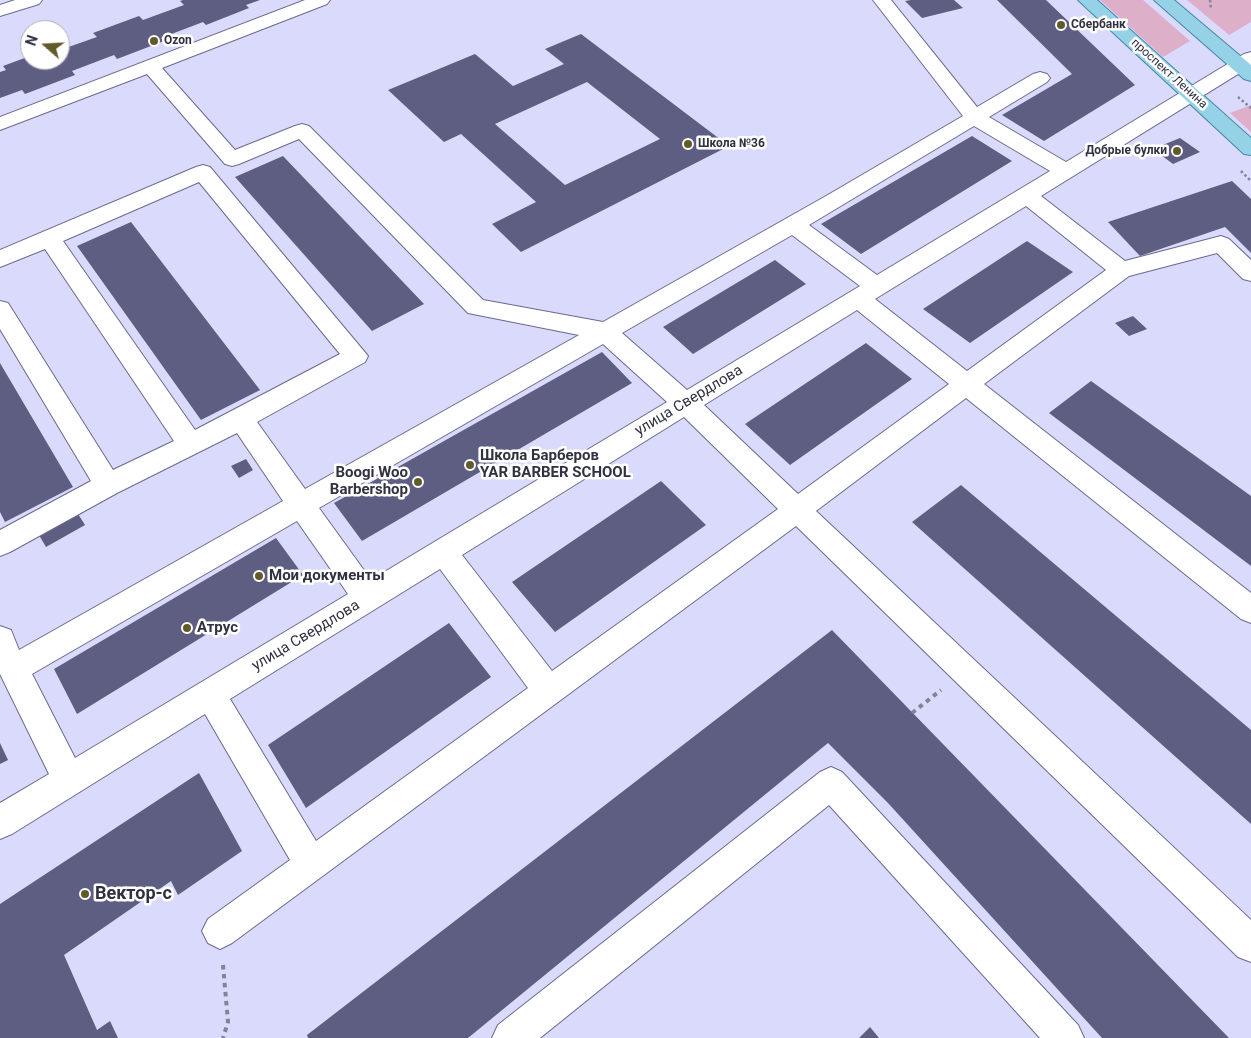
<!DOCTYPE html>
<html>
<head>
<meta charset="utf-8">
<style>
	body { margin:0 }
	#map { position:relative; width:1251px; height:1038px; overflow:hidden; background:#dadafc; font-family:Roboto,sans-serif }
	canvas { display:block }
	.north { position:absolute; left:20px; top:20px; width:50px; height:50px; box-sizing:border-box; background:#fff; border:1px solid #adadb3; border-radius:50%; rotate:289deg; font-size:14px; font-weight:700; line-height:20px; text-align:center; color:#313141 }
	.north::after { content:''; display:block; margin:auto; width:18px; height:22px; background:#605b28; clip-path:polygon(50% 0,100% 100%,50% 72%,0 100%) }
</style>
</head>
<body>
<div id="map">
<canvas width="1251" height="1038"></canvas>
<div class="north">N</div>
</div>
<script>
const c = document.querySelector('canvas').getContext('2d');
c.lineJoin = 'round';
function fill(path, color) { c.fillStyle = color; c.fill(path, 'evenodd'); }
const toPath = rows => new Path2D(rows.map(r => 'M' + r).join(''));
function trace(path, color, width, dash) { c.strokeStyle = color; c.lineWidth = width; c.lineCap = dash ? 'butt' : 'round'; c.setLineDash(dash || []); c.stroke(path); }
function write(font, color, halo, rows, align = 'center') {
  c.font = font + ' Roboto,sans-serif'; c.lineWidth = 5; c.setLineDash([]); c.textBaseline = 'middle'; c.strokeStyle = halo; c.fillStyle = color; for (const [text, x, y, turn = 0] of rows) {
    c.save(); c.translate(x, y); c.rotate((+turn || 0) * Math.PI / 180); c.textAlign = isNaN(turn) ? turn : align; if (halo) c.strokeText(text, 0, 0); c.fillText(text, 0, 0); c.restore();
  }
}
const green = toPath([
	[1100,0,1143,0,1190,41,1163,57],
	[1187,0,1251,0,1251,22,1229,35],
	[1251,105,1251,132,1230,113]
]);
const building = toPath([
	[183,0,260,0,246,5,249,8,206,25,203,22,161,38,164,41,117,59,114,55,72,71,75,75,25,94,22,90,0,98,0,72,6,70,3,66,30,56,30,60,60,60,60,50,97,37,93,33,139,16,143,20,184,5,180,1],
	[911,0,954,0,963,8,922,18,905,1],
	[997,0,1046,0,1135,85,1044,141,1002,115,1072,74],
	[581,34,729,146,521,252,492,224,536,202,461,134,444,142,388,90,475,54,513,86,564,64,545,49],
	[587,82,660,139,565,185,495,124],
	[972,136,1012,161,861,254,821,224],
	[1180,138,1200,152,1173,164,1153,149],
	[283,156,424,304,372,331,235,177],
	[1232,181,1251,199,1251,253,1225,227,1140,256,1108,222],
	[131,222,260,390,201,420,77,246],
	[1027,241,1073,272,970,343,923,309],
	[775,260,806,284,693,354,663,327],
	[1133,316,1147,329,1129,336,1115,323],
	[866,343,912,379,790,465,745,424],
	[602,352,632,383,362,541,334,503],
	[0,363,73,487,5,522,0,512],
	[1091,381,1251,496,1251,566,1049,413],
	[246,459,253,470,239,478,231,466],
	[661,481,706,525,555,632,512,582],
	[961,485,1251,730,1251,824,912,522],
	[75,509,85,525,46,547,36,530],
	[276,538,303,575,77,714,54,669],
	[449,623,491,677,306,808,268,745],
	[832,630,1229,1038,1102,1038,888,803,828,743,468,1038,308,1038,307,1035],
	[0,743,8,760,0,764],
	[199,773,242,851,178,895,171,881,64,955,97,1030,110,1021,118,1038,0,1038,0,904],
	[870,1027,879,1038,859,1038]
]);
const pathFar1 = toPath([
	[1210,0,1211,9],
	[1238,97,1251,108],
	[1241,171,1251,181]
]);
const path = toPath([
	[912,713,941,690],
	[223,965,228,1022,223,1038]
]);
const minor = toPath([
	[15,0,42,0,39,4,0,16,0,5,15,0],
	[305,0,330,0,327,4,162,68,235,150,295,126,302,124,309,126,483,300,603,322,826,196,963,116,873,0,891,0,977,107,1033,74,1040,72,1047,74,1050,78,1047,82,989,117,1066,162,1244,54,1251,52,1251,66,1041,196,1125,261,1221,236,1229,239,1251,260,1251,281,1243,279,1217,253,1129,276,984,384,1251,593,1251,623,1241,619,966,398,816,511,1251,920,1251,962,1238,957,796,526,232,943,220,949,208,943,202,931,208,919,290,860,205,714,12,834,0,839,0,803,49,774,0,674,0,626,11,630,19,650,283,501,237,433,117,493,10,552,0,556,0,530,91,481,0,329,0,301,8,303,113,470,174,441,45,249,0,267,0,250,196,167,203,165,210,167,368,356,365,362,257,422,305,489,579,335,468,313,299,139,239,164,232,166,225,164,147,74,0,130,0,117,305,0],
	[974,126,1050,171,877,275,809,225,974,126],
	[199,182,340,354,195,430,63,241,199,182],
	[1026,206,1106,270,967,371,875,299,1026,206],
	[792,235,860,286,687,390,622,333,792,235],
	[857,310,949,384,798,494,704,405,857,310],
	[603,344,667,402,371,580,319,508,603,344],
	[684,417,778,509,552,671,462,555,684,417],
	[297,521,348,594,75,758,32,674,297,521],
	[440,569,528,688,316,841,230,699,440,569],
	[831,767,842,772,1078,1025,1084,1038,1040,1038,829,805,540,1038,492,1038,498,1025,820,772,831,767]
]);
const major = toPath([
	[1078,0,1097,0,1251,138,1251,155,1244,154,1078,0],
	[1154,0,1174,0,1251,65,1251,81,1244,79,1154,0]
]);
const markers = [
	[1061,25,5,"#605b28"],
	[154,41,5,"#605b28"],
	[688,144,5,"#605b28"],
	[1177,151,5,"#605b28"],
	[470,465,5,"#605b28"],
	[418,482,5,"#605b28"],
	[259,576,5,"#605b28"],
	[187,628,5,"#605b28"],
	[85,894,5,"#605b28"]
];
const farPoinames = [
	["Сбербанк",1071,25],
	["Ozon",164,41],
	["Школа №36",698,144],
	["Добрые булки",1167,151,"right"]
];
const farStreetnames = [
	["проспект Ленина",1169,74,42]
];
const streetNames = [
	["улица Свердлова",689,401,-31],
	["улица Свердлова",306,636,-31]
];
const poiNames = [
	["Школа Барберов",480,456],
	["YAR BARBER SCHOOL",480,473],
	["Boogi Woo",408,473,"right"],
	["Barbershop",408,490,"right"],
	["Мои документы",269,576],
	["Атрус",197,628]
];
const nearPoinames = [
	["Вектор-с",95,894]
];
fill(green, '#deafc9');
fill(building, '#5e5e82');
trace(minor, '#696a8e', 2);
trace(major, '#4486a3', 2);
trace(pathFar1, '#82829b', 2.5, [2.5, 2.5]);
trace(path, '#82829b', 4, [4.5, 4.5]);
fill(minor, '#fff');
fill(major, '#95d2e8');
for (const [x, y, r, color] of markers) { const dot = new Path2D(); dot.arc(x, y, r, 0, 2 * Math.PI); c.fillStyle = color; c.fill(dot); trace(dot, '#fff', 2); }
write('bold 12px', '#313141', '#fff', farPoinames, 'left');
write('12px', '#313141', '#fff', farStreetnames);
write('15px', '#313141', '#fff', streetNames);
write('bold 15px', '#313141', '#fff', poiNames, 'left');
write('bold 18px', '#313141', '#fff', nearPoinames, 'left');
</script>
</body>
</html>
